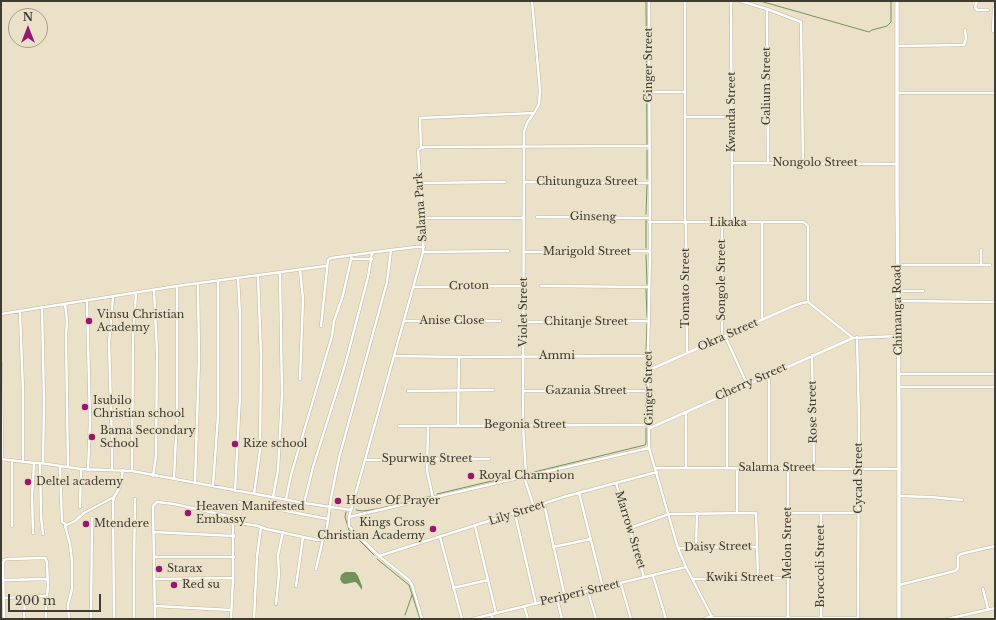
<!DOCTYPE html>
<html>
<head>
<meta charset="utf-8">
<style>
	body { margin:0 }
	#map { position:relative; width:996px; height:620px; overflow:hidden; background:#ebe1c9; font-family:"Libre Baskerville",serif }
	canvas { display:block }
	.frame { position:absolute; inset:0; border:2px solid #3e3b31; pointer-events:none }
	.north { position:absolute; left:8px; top:8px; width:40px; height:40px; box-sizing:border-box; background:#ebe1c9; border:1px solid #a69f8c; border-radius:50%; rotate:0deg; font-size:11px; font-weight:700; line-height:16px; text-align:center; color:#3e3b31 }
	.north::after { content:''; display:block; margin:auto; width:14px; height:18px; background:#96176f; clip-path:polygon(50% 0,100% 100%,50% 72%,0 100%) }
	.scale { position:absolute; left:8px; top:594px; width:93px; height:18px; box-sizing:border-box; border:2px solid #3e3b31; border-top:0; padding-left:5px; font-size:12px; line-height:14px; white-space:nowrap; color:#3e3b31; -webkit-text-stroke:3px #ebe1c9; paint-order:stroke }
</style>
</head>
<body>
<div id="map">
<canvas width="996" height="620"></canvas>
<div class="frame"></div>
<div class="north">N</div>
<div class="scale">200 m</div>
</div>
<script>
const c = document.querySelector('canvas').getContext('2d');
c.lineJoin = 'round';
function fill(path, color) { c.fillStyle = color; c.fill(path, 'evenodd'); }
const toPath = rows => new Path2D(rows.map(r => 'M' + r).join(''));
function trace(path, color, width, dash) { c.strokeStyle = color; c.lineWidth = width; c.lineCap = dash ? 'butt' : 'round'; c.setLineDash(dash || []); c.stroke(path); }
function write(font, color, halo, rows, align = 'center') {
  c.font = font + ' "Libre Baskerville",serif'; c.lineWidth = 3; c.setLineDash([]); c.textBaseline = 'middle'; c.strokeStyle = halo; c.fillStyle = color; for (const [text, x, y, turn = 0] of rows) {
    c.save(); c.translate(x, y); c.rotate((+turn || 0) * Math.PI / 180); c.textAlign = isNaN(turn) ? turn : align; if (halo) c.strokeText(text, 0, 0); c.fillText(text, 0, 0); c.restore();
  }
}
const water = toPath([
	[345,572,355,572,358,576,362,586,362,590,357,583,355,582,345,584,342,583,340,579,341,575]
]);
const stream = toPath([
	[646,1,647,144],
	[760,1,869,32,872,30,887,26,891,22,891,1],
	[647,150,647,179],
	[646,214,647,185],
	[646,248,646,220],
	[646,255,647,284],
	[646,289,647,317],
	[646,352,647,323],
	[646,359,646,387],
	[646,393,646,422],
	[530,473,645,445,646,443,646,428],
	[437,494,496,480],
	[356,510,363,511,377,509,431,496],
	[346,512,345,517,349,530,374,555],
	[377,559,409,585,420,619],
	[405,615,412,595],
	[403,619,404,618]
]);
const street = toPath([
	[649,1,650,251,648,356,649,448,678,548,686,567,713,619],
	[731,1,732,222],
	[740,1,767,9,801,22,803,163],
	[977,1,975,7,977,10,988,10],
	[767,9,768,163],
	[993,31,994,9,995,9],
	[897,46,964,45,966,39,965,30],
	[649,92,685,92],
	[897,93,995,93],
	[685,117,732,117],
	[421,148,420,118,534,113],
	[732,163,897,164],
	[524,182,650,183],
	[419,183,505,182],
	[537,217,649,218],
	[423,218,524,218],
	[649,222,803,222,806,224,808,226,808,302],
	[686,222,687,353],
	[685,223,685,1],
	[722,223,722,337],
	[423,252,508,251],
	[524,252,650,251],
	[352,259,372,259],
	[898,265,990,265],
	[981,265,981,250],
	[300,270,303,299,300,379],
	[541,286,649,287],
	[414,287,524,286],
	[898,291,923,291],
	[87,301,90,422,88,470],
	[899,301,995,302],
	[808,302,853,338,898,336],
	[65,304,67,321,66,336,68,467],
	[42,307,44,403,43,463],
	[20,312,23,391,23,461],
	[1,314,177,286,326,266],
	[762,320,762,223],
	[404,321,500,321],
	[524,322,649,321],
	[321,326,328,260,331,258,391,250,416,247,424,247],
	[725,336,747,384],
	[857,337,859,420,858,619],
	[812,355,814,468],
	[394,356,459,357,648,356],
	[1,363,2,459],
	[649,370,793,306,802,303,808,302],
	[769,374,769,468],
	[899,374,995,374],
	[899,387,995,387],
	[408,391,493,390],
	[524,391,649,391],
	[686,412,686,467],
	[458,425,459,357],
	[399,426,650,425],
	[428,426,427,471,433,498],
	[650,428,853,338],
	[649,448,349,517,423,252,424,231,418,150,421,148,425,147,650,146],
	[1,459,34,463,40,463,81,469,132,471,304,503,351,510],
	[365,460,489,459],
	[40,463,41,517,43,534],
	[60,467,62,522,67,525],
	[655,468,899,469],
	[727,468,727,393],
	[737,468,737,513],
	[788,468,788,618],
	[112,470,112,441,109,343,113,297],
	[132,471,133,338,136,293],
	[153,476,156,456,157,352,154,290],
	[526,476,523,425,524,132,527,123,534,113,539,104,540,91,532,1],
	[524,477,534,507],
	[174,479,177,415,177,286],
	[195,483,199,359,198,284],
	[616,483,644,577],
	[213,486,218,416,218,281],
	[235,491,240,395,240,315,238,278],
	[579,493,603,588],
	[254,494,260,451,261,356,258,276],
	[899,496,931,497,962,500],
	[273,497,278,470,282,395,280,273],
	[286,499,291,475,332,336,334,321,343,295,352,255],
	[239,502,328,519],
	[304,503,313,467,345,365,368,277,372,253],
	[544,504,565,597],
	[80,507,81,469],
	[788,513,859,513],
	[821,513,821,618],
	[515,514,536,604],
	[349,517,349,526,356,534,379,556,409,580,412,585,422,619],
	[234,522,258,526,266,529,317,540,323,539,327,527,331,498,339,458,387,282,391,250],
	[12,526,12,460],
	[475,526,496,613],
	[630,528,669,514,756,513,758,578],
	[153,532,234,536],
	[33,533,32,496,34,463],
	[440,537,462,619],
	[553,547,591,539],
	[696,547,697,513],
	[678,548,757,547],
	[379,556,567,496,657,472],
	[155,557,234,557],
	[316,569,323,539],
	[653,576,666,619],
	[155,579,233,578],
	[693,579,788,578],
	[4,580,48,579],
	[621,584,631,619],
	[899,585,955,571,958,568,958,556,961,554,995,546],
	[296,586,303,537],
	[453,588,488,580],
	[983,589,988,609],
	[588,592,596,619],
	[4,598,47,596],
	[557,599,562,619],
	[276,604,279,574,278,555,283,532],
	[155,606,231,610],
	[524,606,528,619],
	[491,614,493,619],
	[713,618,858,618],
	[4,619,3,563,4,560,7,559,45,558,47,562,48,588,46,601,46,619],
	[24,619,25,598],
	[69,619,68,605,72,589,72,562,70,544,65,526,75,521,84,513,114,497],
	[91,619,92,518],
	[114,619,113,502,114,497,120,487,123,470],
	[134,619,134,567,135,499],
	[155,619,153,506,157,502,174,504,233,517,233,578,231,619],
	[254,619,257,557,261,527],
	[472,619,686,567],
	[704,619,712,616],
	[947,619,995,608]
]);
const secondary = toPath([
	[897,1,897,199,899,406,899,619]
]);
const markers = [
	[89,321,4,"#96176f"],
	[85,407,4,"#96176f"],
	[92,437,4,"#96176f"],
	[235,444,4,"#96176f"],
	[471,476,4,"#96176f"],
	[28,482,4,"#96176f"],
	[338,501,4,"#96176f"],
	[188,513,4,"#96176f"],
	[86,524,4,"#96176f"],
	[433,529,4,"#96176f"],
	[159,569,4,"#96176f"],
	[174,585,4,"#96176f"]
];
const streetNames = [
	["Ginger Street",649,65,-90],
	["Galium Street",767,86,-90],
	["Kwanda Street",732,112,-90],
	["Nongolo Street",815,163],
	["Chitunguza Street",587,182],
	["Salama Park",421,207,-94],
	["Ginseng",593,217,1],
	["Likaka",728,223],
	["Marigold Street",587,252],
	["Songole Street",722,280,-90],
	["Croton",469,286,-1],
	["Tomato Street",686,288,-90],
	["Chimanga Road",898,310,-91],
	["Violet Street",524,312,-90],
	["Anise Close",452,321],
	["Chitanje Street",586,322],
	["Okra Street",728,335,-24],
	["Ammi",557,356],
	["Cherry Street",751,382,-24],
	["Ginger Street",649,388,-91],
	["Gazania Street",586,391],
	["Rose Street",813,412,-91],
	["Begonia Street",525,425],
	["Spurwing Street",427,459],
	["Salama Street",777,468],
	["Cycad Street",859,478,-90],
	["Lily Street",517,513,-18],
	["Marrow Street",630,530,73],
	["Melon Street",788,543,-90],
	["Daisy Street",718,547,-1],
	["Broccoli Street",821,566,-90],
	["Kwiki Street",740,578],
	["Periperi Street",580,593,-13]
];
const poiNames = [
	["Vinsu Christian",97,315],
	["Academy",97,328],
	["Isubilo",93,401],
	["Christian school",93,414],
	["Bama Secondary",100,431],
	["School",100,444],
	["Rize school",243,444],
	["Royal Champion",479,476],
	["Deltel academy",36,482],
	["House Of Prayer",346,501],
	["Heaven Manifested",196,507],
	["Embassy",196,520],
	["Kings Cross",425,523,"right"],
	["Christian Academy",425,536,"right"],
	["Mtendere",94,524],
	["Starax",167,569],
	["Red su",182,585]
];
fill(water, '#739159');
trace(stream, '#739159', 1);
trace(street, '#bdb49d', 3.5);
trace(secondary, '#bdb49d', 4.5);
trace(street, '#fff', 2.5);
trace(secondary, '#fff', 3.5);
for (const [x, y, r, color] of markers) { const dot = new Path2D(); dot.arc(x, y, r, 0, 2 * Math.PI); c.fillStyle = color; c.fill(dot); trace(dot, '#ebe1c9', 1.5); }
write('11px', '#3e3b31', '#ebe1c9', streetNames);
write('11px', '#3e3b31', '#ebe1c9', poiNames, 'left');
</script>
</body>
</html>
